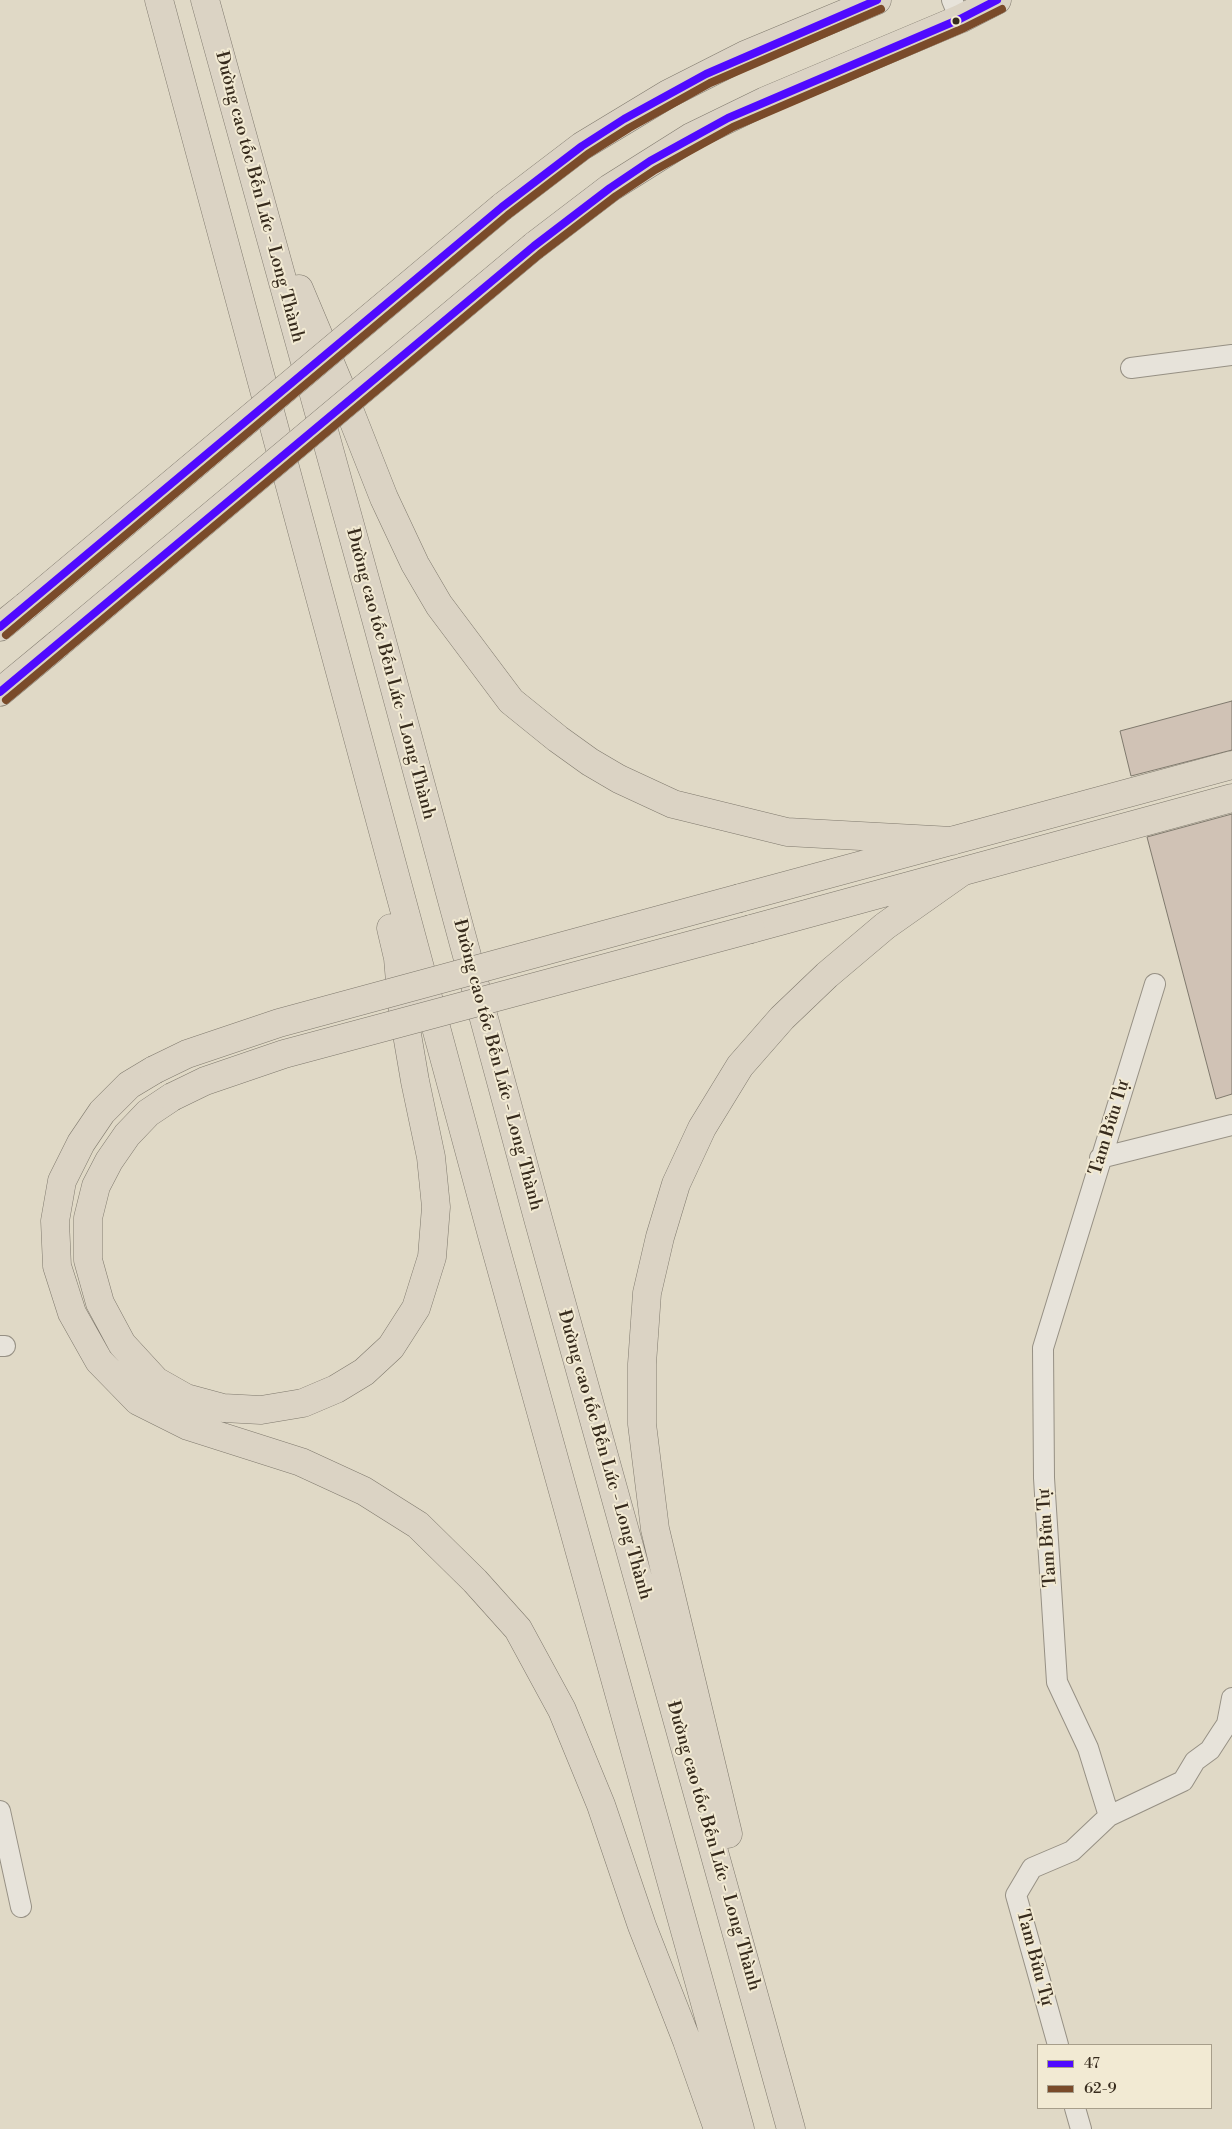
<!DOCTYPE html>
<html>
<head>
<meta charset="utf-8">
<style>
	body { margin:0 }
	#map { position:relative; width:1232px; height:2129px; overflow:hidden; background:#e0d9c6; font-family:"Libre Bodoni",serif }
	canvas { display:block }
	.legend { position:absolute; left:1037px; top:2044px; width:175px; height:65px; box-sizing:border-box; background:#f2ead3; border:1px solid #a79e8a; margin:0; padding:6px 9px; list-style:none; font-size:15px; color:#372b1d }
	.legend li { display:flex; align-items:center; gap:10px; height:25px }
	.legend b { width:25px; border:1px solid #a79e8a }
</style>
</head>
<body>
<div id="map">
<canvas width="1232" height="2129"></canvas>
<ul class="legend">
<li><b style="height:6px;background:#4f0aff"></b>47</li>
<li><b style="height:6px;background:#7a4b2a"></b>62-9</li>
</ul>
</div>
<script>
const c = document.querySelector('canvas').getContext('2d');
c.lineJoin = 'round';
function fill(path, color) { c.fillStyle = color; c.fill(path, 'evenodd'); }
const toPath = rows => new Path2D(rows.map(r => 'M' + r).join(''));
function trace(path, color, width, dash) { c.strokeStyle = color; c.lineWidth = width; c.lineCap = dash ? 'butt' : 'round'; c.setLineDash(dash || []); c.stroke(path); }
function write(font, color, halo, rows, align = 'center') {
  c.font = font + ' "Libre Bodoni",serif'; c.lineWidth = 4; c.setLineDash([]); c.textBaseline = 'middle'; c.strokeStyle = halo; c.fillStyle = color; for (const [text, x, y, turn = 0] of rows) {
    c.save(); c.translate(x, y); c.rotate((+turn || 0) * Math.PI / 180); c.textAlign = isNaN(turn) ? turn : align; if (halo) c.strokeText(text, 0, 0); c.fillText(text, 0, 0); c.restore();
  }
}
const building = toPath([
	[1232,701,1232,750,1131,776,1120,731,1232,701],
	[1232,814,1232,1094,1216,1099,1147,837,1232,814]
]);
const street = toPath([
	[952,0,960,19],
	[1131,368,1232,355],
	[1100,1158,1232,1125],
	[0,1346,5,1346],
	[0,1811,21,1907],
	[1109,1816,1183,1781,1195,1761,1210,1750,1221,1733,1227,1724,1232,1698],
	[1058,2045,1016,1895,1032,1868,1072,1851,1109,1816,1088,1748,1057,1682,1044,1478,1043,1348,1155,984],
	[1075,2108,1081,2129]
]);
const highway = toPath([
	[159,0,492,1235,740,2129],
	[205,0,376,619,539,1222,791,2129],
	[502,207,582,146,668,94,745,55,877,0],
	[534,246,610,188,691,137,765,101,960,19,997,0],
	[299,289,339,384,384,498,415,564,439,605,511,701,558,739,590,762,619,779,673,804,787,832,952,841],
	[0,627,26,606],
	[0,692,58,644],
	[740,898,1232,765],
	[751,929,1232,798],
	[154,1070,129,1085,102,1112,81,1143,62,1181,55,1221,57,1266,72,1313,99,1361,138,1401,188,1426,301,1462,364,1491,418,1525,475,1581,518,1629,562,1710,601,1805,642,1926,687,2041,718,2129],
	[172,1097,148,1113,127,1135,109,1161,96,1186,88,1218,88,1260,100,1303,122,1344,156,1381,186,1398,223,1408,261,1410,303,1403,336,1389,364,1372,391,1347,416,1308,432,1257,436,1207,431,1157,415,1081,402,1005,398,958,391,928],
	[728,1834,655,1529,642,1424,642,1364,647,1293,660,1237,676,1184,702,1128,740,1066,782,1018,827,975,885,926,963,871]
]);
const highwayBridge = toPath([
	[26,606,502,207],
	[58,644,534,246],
	[154,1070,187,1054,279,1023,740,898],
	[172,1097,205,1081,284,1054,751,929]
]);
const bus1 = toPath([
	[0,627,502,207,582,146,624,119,706,74,877,0],
	[0,692,534,246,610,188,650,161,728,118,960,19,997,0]
]);
const bus2 = toPath([
	[6,635,508,215,588,154,629,128,710,83,881,9],
	[6,700,540,254,616,196,655,170,733,127,964,28,1002,9]
]);
const markers = [
	[956,21,4.5,"#372b1d"]
];
const streetNames = [
	["Đường cao tốc Bến Lức - Long Thành",259,197,75],
	["Đường cao tốc Bến Lức - Long Thành",390,674,75],
	["Đường cao tốc Bến Lức - Long Thành",497,1065,75],
	["Tam Bửu Tự",1110,1128,-73],
	["Đường cao tốc Bến Lức - Long Thành",604,1455,74],
	["Tam Bửu Tự",1048,1538,-94],
	["Đường cao tốc Bến Lức - Long Thành",713,1846,74],
	["Tam Bửu Tự",1034,1958,75]
];
fill(building, '#d0c2b5');
trace(building, '#7f796d', 1);
trace(street, '#969084', 22);
trace(highway, '#7f796d', 29);
trace(street, '#e7e3da', 20);
trace(highway, '#dbd3c4', 28);
trace(highwayBridge, '#7f796d', 29, []);
trace(highwayBridge, '#dbd3c4', 28);
trace(bus1, '#4f0aff', 8);
trace(bus2, '#7a4b2a', 8);
for (const [x, y, r, color] of markers) { const dot = new Path2D(); dot.arc(x, y, r, 0, 2 * Math.PI); c.fillStyle = color; c.fill(dot); trace(dot, '#f2ead3', 2); }
write('18px', '#372b1d', '#f2ead3', streetNames);
</script>
</body>
</html>
